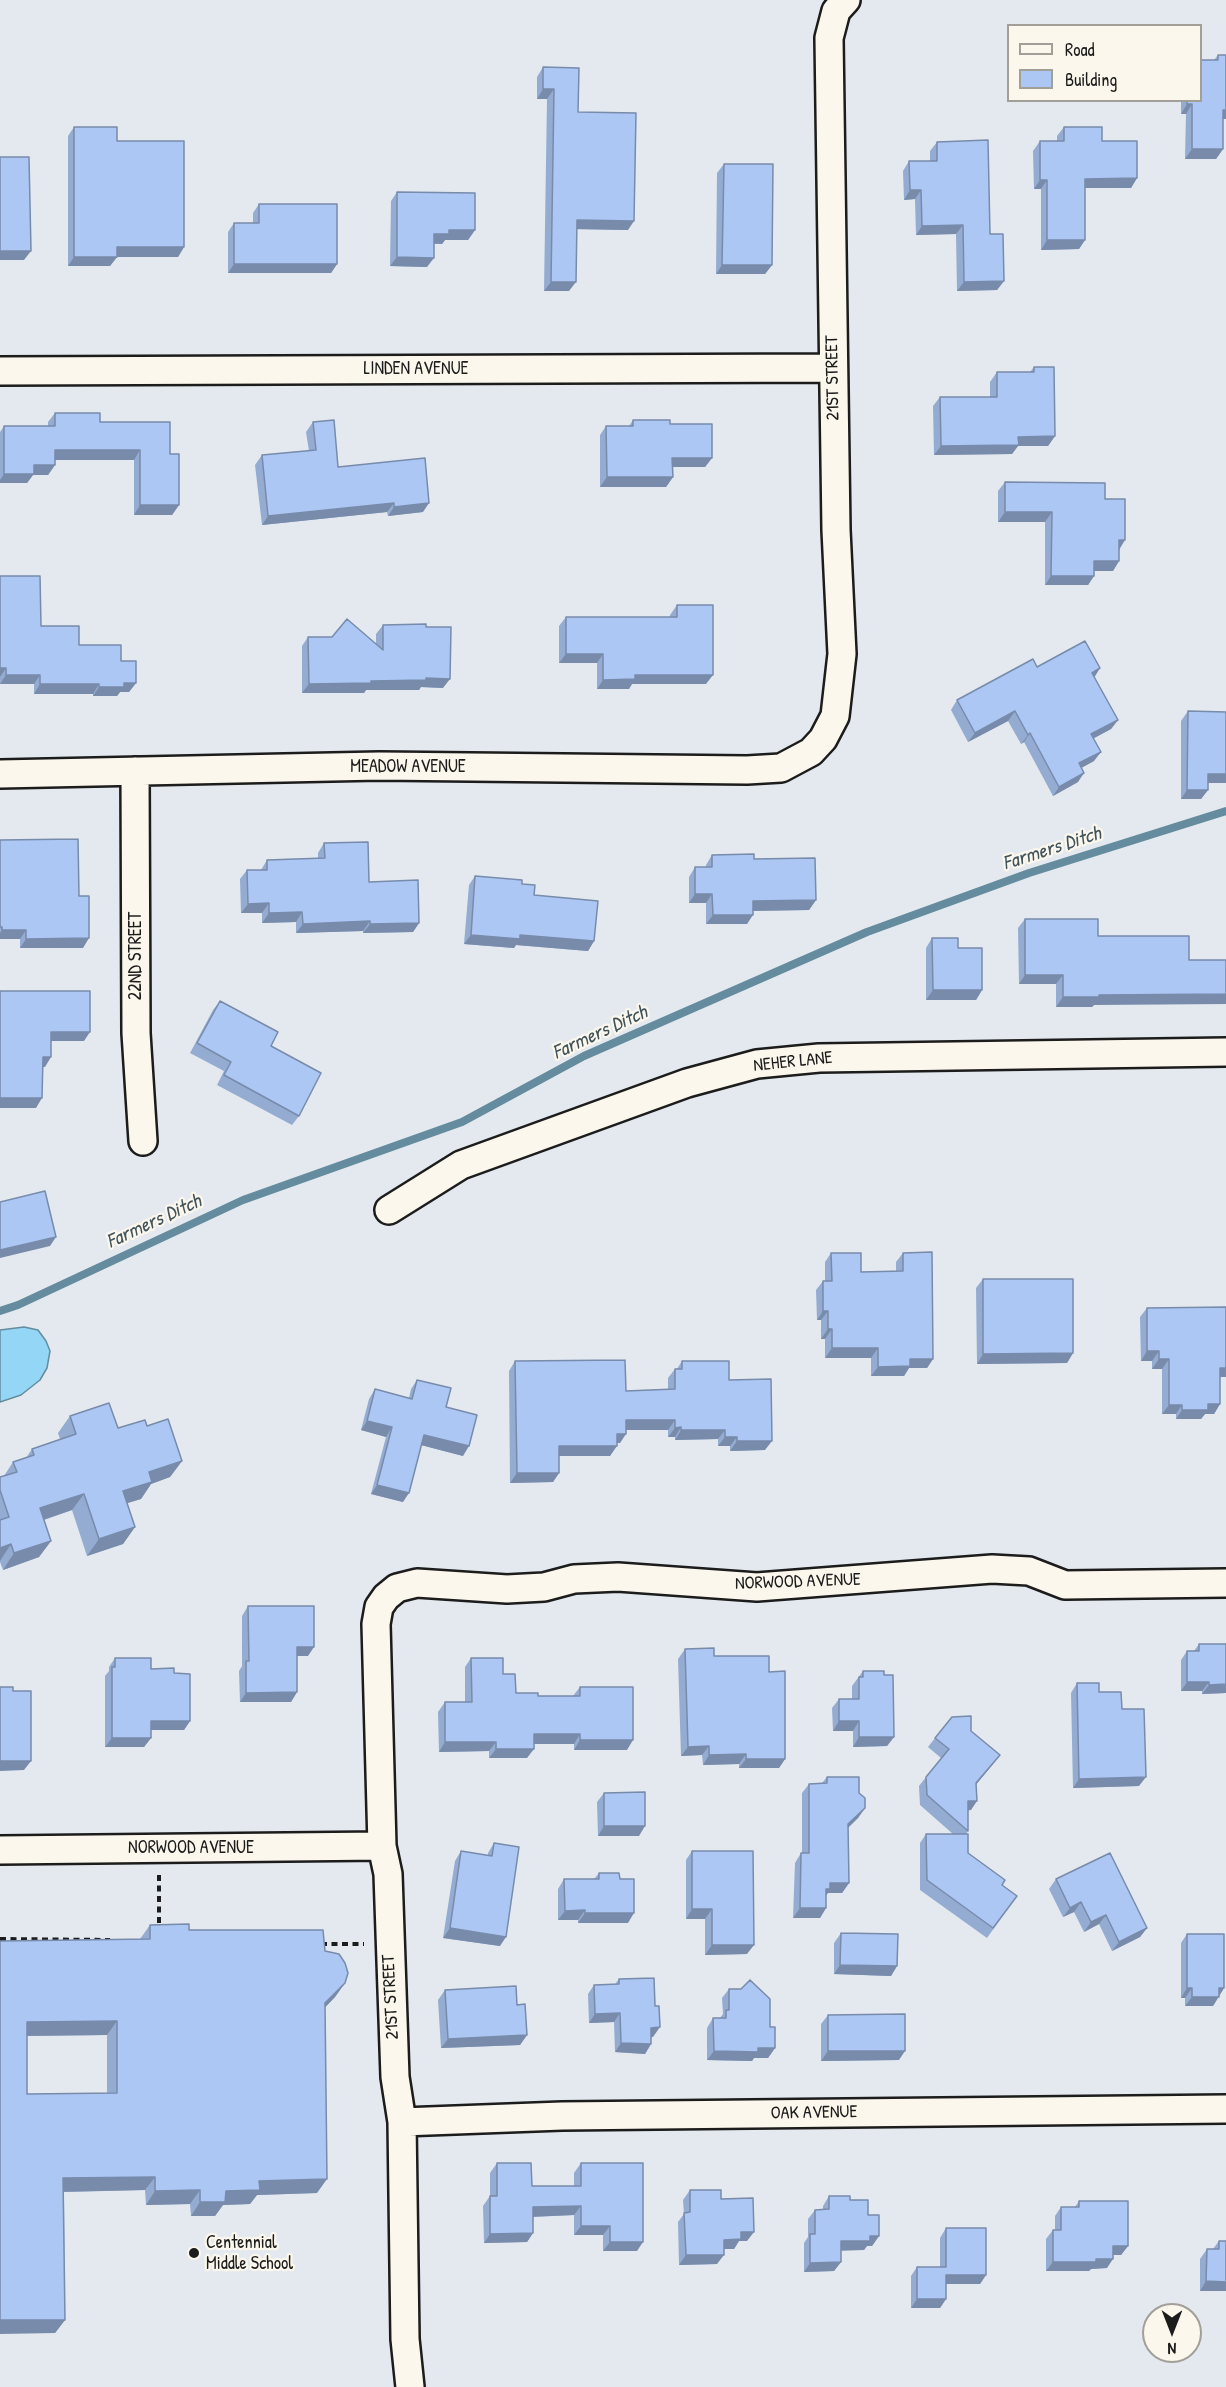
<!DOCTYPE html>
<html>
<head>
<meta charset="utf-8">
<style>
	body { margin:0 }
	#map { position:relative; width:1226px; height:2387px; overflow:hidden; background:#e3e9ee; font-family:"Patrick Hand",sans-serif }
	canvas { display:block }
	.legend { position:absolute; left:1007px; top:24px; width:195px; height:78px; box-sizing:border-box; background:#fbf7ec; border:2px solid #a29f99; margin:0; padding:8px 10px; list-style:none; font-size:18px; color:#1c1c1c }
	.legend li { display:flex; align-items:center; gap:12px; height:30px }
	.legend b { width:30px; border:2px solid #a29f99 }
	.north { position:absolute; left:1142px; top:2303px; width:60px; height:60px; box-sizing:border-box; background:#fbf7ec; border:2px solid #a29f99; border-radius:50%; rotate:180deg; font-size:16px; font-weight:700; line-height:24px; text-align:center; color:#1c1c1c }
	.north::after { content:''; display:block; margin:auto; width:21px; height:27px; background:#1c1c1c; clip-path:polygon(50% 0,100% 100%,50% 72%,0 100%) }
</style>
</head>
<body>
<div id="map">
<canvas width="1226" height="2387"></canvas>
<ul class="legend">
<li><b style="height:8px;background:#fbf7ec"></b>Road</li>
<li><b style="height:16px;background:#acc7f4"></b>Building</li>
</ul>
<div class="north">N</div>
</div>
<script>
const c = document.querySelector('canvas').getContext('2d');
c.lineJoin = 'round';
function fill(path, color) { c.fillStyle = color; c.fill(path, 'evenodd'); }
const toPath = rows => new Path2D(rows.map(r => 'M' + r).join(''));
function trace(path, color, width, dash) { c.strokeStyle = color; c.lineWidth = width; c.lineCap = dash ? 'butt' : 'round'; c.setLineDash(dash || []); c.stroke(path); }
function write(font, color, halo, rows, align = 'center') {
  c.font = font + ' "Patrick Hand",sans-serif'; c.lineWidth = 4.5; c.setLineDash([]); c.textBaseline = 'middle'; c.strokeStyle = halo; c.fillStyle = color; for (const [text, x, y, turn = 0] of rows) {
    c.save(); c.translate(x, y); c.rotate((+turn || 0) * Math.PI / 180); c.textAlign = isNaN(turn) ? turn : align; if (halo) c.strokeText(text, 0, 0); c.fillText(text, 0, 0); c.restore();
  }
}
const water = toPath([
	[24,1327,38,1330,46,1341,50,1351,47,1368,40,1380,21,1395,0,1402,0,1330,24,1327]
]);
const stream = toPath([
	[0,1311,18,1305,243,1200,462,1122,584,1056,867,932,1029,873,1226,811]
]);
const path = toPath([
	[159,1875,159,1928],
	[0,1939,110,1940],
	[321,1944,364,1944]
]);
const minor = toPath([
	[0,371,832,368],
	[135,771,136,1033,143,1141],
	[0,774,379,766,747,770,781,768,811,752,823,739,835,716,842,654,836,530,829,38,836,11,846,0],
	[389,1210,461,1165,687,1083,757,1064,819,1058,1226,1052],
	[0,1850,382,1846],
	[402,2122,562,2116,1226,2109],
	[410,2387,405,2339,402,2122,395,2077,388,1874,382,1846,376,1624,379,1607,386,1597,397,1588,417,1583,507,1589,544,1587,574,1579,618,1577,757,1587,992,1569,1029,1571,1065,1585,1226,1583]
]);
const wall = toPath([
	[1218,55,1226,119,1223,119,1223,149,1216,159,1185,159,1186,114,1181,114,1181,100,1200,100,1214,60],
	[543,67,578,112,628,230,577,229,569,291,544,291,547,99,537,99,537,77],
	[74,127,117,141,184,247,178,257,117,257,110,266,68,266,68,136],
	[1064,127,1102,141,1137,178,1131,188,1085,188,1085,240,1079,249,1041,250,1041,189,1034,189,1033,151,1040,141,1057,141,1057,136],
	[937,142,990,234,1004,281,997,290,957,291,956,234,916,235,915,199,904,200,903,171,909,161,930,161,930,151],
	[724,164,772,265,765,274,716,274,717,173],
	[397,192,475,230,468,240,445,240,442,244,434,244,427,267,390,266,391,201],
	[259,204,337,264,331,273,228,273,228,232,234,223,253,223,253,213],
	[1034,367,1055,436,1048,446,1018,446,1012,454,934,455,933,406,940,397,990,397,990,382,997,372,1030,372],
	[55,413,100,422,170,454,179,505,172,515,134,515,134,460,55,460,55,465,48,475,33,475,27,483,0,483,0,432,4,426,48,426,48,422],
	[633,420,670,424,712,458,705,467,672,467,673,477,666,487,600,487,600,435,606,426,629,426],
	[313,422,338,467,423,512,388,516,387,512,262,525,255,465,262,455,309,451,306,432],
	[1005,482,1105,499,1119,549,1119,561,1113,571,1094,571,1094,576,1088,585,1045,585,1045,522,998,522,998,491],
	[0,576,41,626,79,645,121,661,136,683,129,692,120,692,117,696,93,696,93,694,34,694,34,684,0,684],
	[677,605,706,684,632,684,629,689,597,689,597,663,559,663,559,626,566,617,670,617,670,615],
	[383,625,426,627,443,688,421,687,419,690,366,690,364,693,302,693,302,646,308,637,376,645,376,634],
	[1037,667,1094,677,1118,720,1111,729,1094,738,1094,761,1081,768,1078,782,1053,796,1024,742,1021,744,1008,721,968,742,951,710,957,700],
	[1188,711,1226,783,1208,783,1208,790,1201,799,1181,799,1181,721],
	[0,840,79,896,83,948,20,948,20,939,0,939],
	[324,843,369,882,419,923,413,932,363,933,363,931,296,933,296,922,262,923,262,913,241,913,240,879,247,870,261,870,267,860,318,858,318,853],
	[712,855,754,859,816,900,809,910,753,911,747,924,706,924,706,903,689,903,689,877,695,867,706,867,706,865],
	[475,876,522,884,534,895,594,941,588,951,516,945,514,948,464,944,469,885],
	[1025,919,1098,936,1189,960,1094,1005,1092,1007,1056,1007,1056,984,1019,984,1018,928],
	[932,938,958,948,982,990,976,1000,926,1000,926,948],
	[220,1001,271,1046,299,1116,292,1125,217,1085,224,1071,190,1053,213,1010],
	[831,1253,861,1272,896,1271,896,1262,903,1253,933,1359,927,1368,909,1368,904,1376,871,1376,871,1358,825,1358,825,1339,821,1339,821,1320,817,1320,816,1290,823,1281,825,1281,825,1262],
	[983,1279,1073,1353,1067,1363,977,1364,976,1288],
	[1147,1308,1226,1377,1220,1377,1220,1404,1214,1414,1205,1414,1201,1419,1176,1419,1176,1414,1162,1414,1162,1369,1152,1369,1152,1361,1141,1361,1140,1317],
	[515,1361,626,1391,668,1390,668,1378,675,1369,677,1369,682,1361,729,1380,765,1450,730,1451,730,1446,718,1446,718,1439,675,1440,675,1437,668,1437,668,1430,626,1430,620,1443,617,1443,610,1456,559,1456,559,1473,553,1482,510,1483,509,1371],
	[417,1380,446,1407,463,1456,421,1445,403,1502,371,1494,386,1437,361,1430,369,1399,375,1389,409,1398,411,1389],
	[70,1416,118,1428,147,1426,182,1461,170,1477,151,1484,141,1499,127,1503,135,1527,123,1544,87,1556,72,1510,44,1520,51,1541,39,1557,3,1570,0,1562,0,1477,4,1476,13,1462,26,1458,32,1449,60,1439,58,1433],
	[248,1606,308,1656,297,1656,297,1692,291,1702,240,1702,239,1671,242,1666,242,1616],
	[1199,1644,1226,1693,1202,1694,1202,1691,1181,1691,1181,1660,1187,1651,1194,1651],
	[685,1649,714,1656,769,1672,785,1759,779,1768,739,1768,739,1764,703,1765,702,1755,681,1756,678,1659],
	[115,1658,151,1669,174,1673,190,1721,184,1730,151,1730,151,1738,144,1747,105,1747,105,1676,109,1671,109,1667],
	[471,1658,503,1674,516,1693,538,1696,573,1696,580,1687,627,1750,574,1750,574,1744,534,1744,527,1758,489,1758,489,1751,439,1752,438,1712,445,1702,465,1702,465,1667],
	[863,1671,884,1675,894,1737,887,1746,853,1747,853,1731,833,1731,832,1708,839,1699,852,1699,852,1686],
	[1077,1683,1099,1692,1122,1709,1139,1786,1073,1788,1071,1693],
	[971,1731,993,1764,976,1784,971,1810,968,1810,968,1831,966,1834,968,1853,1002,1885,1017,1896,987,1938,920,1890,920,1843,926,1834,953,1834,920,1805,919,1786,941,1758,928,1747,935,1738],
	[827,1777,859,1793,865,1808,858,1818,848,1827,849,1883,842,1893,828,1893,826,1895,826,1908,820,1918,793,1918,795,1863,801,1853,802,1853,802,1793,809,1784,822,1783],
	[604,1793,639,1836,598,1836,597,1802],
	[494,1843,500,1946,443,1938,455,1861,461,1851,488,1855,488,1853],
	[692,1851,747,1954,705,1955,705,1919,686,1919,686,1860],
	[599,1873,620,1879,628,1923,578,1923,578,1920,558,1920,558,1889,564,1879,594,1879],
	[1056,1879,1147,1928,1140,1937,1112,1951,1099,1924,1084,1932,1074,1912,1063,1917,1049,1889],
	[150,1925,325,1951,345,1983,335,1997,325,2007,317,2193,257,2195,250,2204,223,2205,215,2216,191,2216,190,2204,146,2205,145,2190,64,2192,65,2320,55,2333,0,1941,140,1939],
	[107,2035,107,2093,27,2094,27,2036],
	[841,1933,897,1966,891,1976,834,1974,834,1943],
	[1187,1934,1224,1988,1213,2006,1185,2006,1185,1998,1181,1998,1181,1943],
	[619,1979,653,2037,651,2037,651,2044,645,2054,615,2052,614,2022,589,2023,588,1994,594,1985,615,1984],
	[729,1989,770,2027,775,2048,768,2058,754,2058,752,2061,707,2060,707,2028,713,2018,720,2018,723,2014,722,1998],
	[445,1990,517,2005,527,2035,520,2045,441,2048,438,2000],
	[828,2015,899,2060,821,2061,821,2024],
	[497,2163,532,2186,574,2186,574,2173,581,2163,637,2251,603,2251,603,2235,574,2235,574,2215,533,2217,533,2233,527,2242,484,2243,483,2206,490,2196,490,2173],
	[690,2190,721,2199,747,2241,739,2241,734,2249,724,2249,717,2264,679,2265,678,2222,684,2214,683,2200],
	[829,2196,850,2200,868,2215,879,2236,872,2246,867,2246,864,2250,841,2250,841,2262,834,2271,804,2272,804,2243,808,2237,808,2219,815,2210,823,2209,823,2206],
	[1079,2201,1128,2246,1121,2255,1113,2255,1107,2268,1091,2269,1089,2271,1046,2271,1046,2239,1053,2230,1055,2230,1055,2216,1061,2207,1075,2207],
	[946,2228,986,2275,980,2284,946,2284,946,2299,940,2308,911,2308,911,2276,917,2267,940,2267,940,2238],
	[1219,2241,1226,2241,1226,2291,1200,2291,1200,2259,1207,2249,1213,2249]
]);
const shadedWall = toPath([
	[543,89,554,89,547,99,537,99],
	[1187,104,1192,104,1186,114,1181,114],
	[1223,110,1226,110,1226,119,1216,119],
	[1192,149,1223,149,1216,159,1185,159],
	[1137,178,1131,188,1079,188,1085,179],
	[1040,180,1047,180,1041,189,1034,189],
	[910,190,921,190,915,199,904,200],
	[577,220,634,221,628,230,570,229],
	[963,225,956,234,916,235,922,226],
	[449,230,475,230,468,240,445,240,442,244,427,243,434,234],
	[1047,240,1085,240,1079,249,1041,250],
	[117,247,184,247,178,257,110,257],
	[0,251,31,251,24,260,0,260],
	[74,257,117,257,110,266,68,266],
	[397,257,434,258,427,267,390,266],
	[234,264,337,264,331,273,228,273],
	[722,265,772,265,765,274,716,274],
	[1004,281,997,290,957,291,964,282],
	[551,282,576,282,569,291,544,291],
	[1055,436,1048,446,1018,446,1012,454,934,455,941,446,1018,437],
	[55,450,140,450,134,460,48,460],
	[672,458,712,458,705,467,666,467],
	[34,465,55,465,48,475,33,475,27,483,0,483,0,480,4,474],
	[607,477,673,477,666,487,600,487],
	[394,503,387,512,262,525,268,516],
	[429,503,423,512,388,516,394,507],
	[140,505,179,505,172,515,134,515],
	[1005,512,1052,512,1045,522,998,522],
	[1119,540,1125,540,1119,550],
	[1094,561,1119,561,1113,571,1088,571],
	[1051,576,1094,576,1088,585,1045,585],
	[566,654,603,654,597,663,559,663],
	[0,668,6,668,0,677],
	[1100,668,1094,678,1092,673],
	[6,675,40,675,34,684,0,684],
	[635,675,713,675,706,684,632,684,629,689,597,689,603,680],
	[426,678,450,679,443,688,421,687,419,690,366,690,364,693,302,693,309,684],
	[124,683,136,683,129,692,120,692,117,696,93,696,99,687],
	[40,684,99,684,93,694,34,694],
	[1015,711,1008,721,968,742,975,733],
	[1118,720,1111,729,1085,743,1091,734],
	[1030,733,1024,742,1021,744,1028,735],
	[1101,752,1094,761,1072,773,1079,763],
	[1084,773,1078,782,1053,796,1059,787],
	[1208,774,1226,774,1226,783,1201,783],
	[1187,790,1208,790,1201,799,1181,799],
	[695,894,712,894,706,903,689,903],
	[816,900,809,910,746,911,753,901],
	[269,903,262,913,241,913,248,904],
	[302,912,296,922,262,923,269,913],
	[713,915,753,915,747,924,706,924],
	[370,921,363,931,296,933,303,924],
	[419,923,413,932,363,933,370,924],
	[2,930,26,930,20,939,0,939,0,933],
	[471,935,520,935,594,941,588,951,516,945,514,948,464,944],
	[89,938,83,948,20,948,26,939],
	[1025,975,1063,975,1056,984,1019,984],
	[933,990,982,990,976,1000,926,1000],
	[1226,994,1226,1004,1094,1005,1092,1007,1056,1007,1063,997,1099,995],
	[51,1032,90,1032,84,1041,45,1041],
	[43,1057,51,1057,45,1067,36,1067],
	[0,1098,42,1098,36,1108,0,1108],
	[56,1237,50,1246,0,1258,0,1250],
	[823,1311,828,1311,821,1320,817,1320],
	[828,1329,832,1329,825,1339,821,1339],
	[832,1348,878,1348,871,1358,825,1358],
	[1147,1351,1159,1351,1152,1361,1141,1361],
	[1073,1353,1067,1363,977,1364,983,1354],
	[910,1359,933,1359,927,1368,909,1368,904,1376,871,1376,878,1367],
	[1159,1359,1169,1359,1162,1369,1152,1369],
	[1220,1368,1226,1368,1226,1377,1213,1377],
	[1208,1404,1220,1404,1214,1414,1205,1414,1201,1419,1176,1419,1182,1410],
	[1169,1405,1182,1405,1176,1414,1162,1414],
	[626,1420,675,1420,668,1430,620,1430],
	[367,1421,392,1427,386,1437,361,1430],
	[681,1427,675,1437,668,1437,675,1428],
	[681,1430,725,1430,718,1439,675,1440],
	[617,1434,626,1434,620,1443,610,1443],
	[424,1435,469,1446,463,1456,417,1444],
	[725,1437,737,1437,730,1446,718,1446],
	[737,1441,772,1441,765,1450,730,1451],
	[559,1446,617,1446,610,1456,552,1456],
	[182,1461,170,1477,151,1484,141,1499,111,1508,123,1491,149,1472],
	[517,1473,559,1473,553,1482,510,1483],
	[377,1485,409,1493,403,1502,371,1494],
	[84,1494,72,1510,28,1525,40,1508],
	[135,1527,123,1544,87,1556,99,1539],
	[51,1541,39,1557,3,1570,14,1553],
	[11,1544,0,1561,0,1548],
	[297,1647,314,1647,308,1656,290,1656],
	[1187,1682,1209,1682,1202,1691,1181,1691],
	[1226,1684,1226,1693,1202,1694,1209,1685],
	[297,1692,291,1702,240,1702,246,1693],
	[151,1721,190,1721,184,1730,144,1730],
	[839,1721,859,1721,853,1731,833,1731],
	[534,1734,580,1734,574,1744,527,1744],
	[859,1737,894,1737,887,1746,853,1747],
	[112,1738,151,1738,144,1747,105,1747],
	[580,1740,633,1740,627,1750,574,1750],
	[445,1742,496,1742,489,1751,439,1752],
	[709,1746,702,1755,681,1756,688,1747],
	[496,1749,534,1749,527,1758,489,1758],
	[746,1754,739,1764,703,1765,709,1755],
	[1000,1755,993,1764,970,1792,976,1783],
	[746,1759,785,1759,779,1768,739,1768],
	[0,1761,31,1761,24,1770,0,1771],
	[1146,1777,1139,1786,1073,1788,1079,1779],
	[968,1801,977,1801,971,1810,961,1811],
	[865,1808,858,1818,842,1834,848,1824],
	[604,1826,645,1826,639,1836,598,1836],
	[830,1883,849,1883,842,1893,828,1893,823,1899,820,1899],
	[1081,1902,1074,1912,1063,1917,1070,1908],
	[800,1908,826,1908,820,1918,793,1918],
	[692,1909,712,1909,705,1919,686,1919],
	[585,1910,578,1920,558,1920,565,1911],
	[585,1913,634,1913,628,1923,578,1923],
	[1106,1915,1099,1924,1084,1932,1091,1922],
	[450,1928,506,1937,500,1946,443,1938],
	[1147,1928,1140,1937,1112,1951,1119,1942],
	[712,1945,754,1945,747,1954,705,1955],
	[840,1965,897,1966,891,1976,834,1974],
	[345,1983,335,1997,316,2017,325,2003],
	[1187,1988,1192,1988,1185,1998,1181,1998],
	[1219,1988,1224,1988,1213,2006,1185,2006,1192,1997],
	[620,2013,614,2022,589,2023,595,2014],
	[117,2021,107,2035,17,2036,27,2022],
	[660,2027,653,2037,644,2037,651,2028],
	[527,2035,520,2045,441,2048,448,2039],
	[621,2043,651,2044,645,2054,615,2052],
	[758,2048,775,2048,768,2058,754,2058,752,2061,707,2060,714,2051],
	[828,2051,905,2051,899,2060,821,2061],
	[155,2177,145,2190,54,2192,63,2178],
	[327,2179,317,2193,257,2195,250,2204,223,2205,215,2216,191,2216,200,2202,226,2191,259,2181],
	[200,2190,190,2204,146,2205,155,2191],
	[581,2206,574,2215,526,2217,533,2207],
	[581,2226,610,2226,603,2235,574,2235],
	[741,2232,754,2232,747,2241,739,2241,734,2249,717,2249,724,2240],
	[533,2233,527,2242,484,2243,490,2234],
	[870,2236,879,2236,872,2246,867,2246,864,2250,834,2251,841,2241],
	[610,2242,643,2242,637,2251,603,2251],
	[1113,2246,1128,2246,1121,2255,1107,2255],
	[686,2255,724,2255,717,2264,679,2265],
	[1096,2259,1113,2259,1107,2268,1091,2269,1089,2271,1046,2271,1053,2262],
	[841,2262,834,2271,804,2272,810,2263],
	[946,2275,986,2275,980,2284,940,2284],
	[1206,2281,1226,2282,1226,2291,1200,2291],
	[917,2299,946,2299,940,2308,911,2308],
	[0,2320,65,2320,55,2333,0,2334]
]);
const building = toPath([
	[1218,55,1226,55,1226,110,1223,110,1223,149,1192,149,1192,104,1187,104,1187,100,1200,100,1200,60,1218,60,1218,55],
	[543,67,579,68,578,112,636,113,634,221,577,220,576,282,551,282,554,89,543,89,543,67],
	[74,127,117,127,117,141,184,141,184,247,117,247,117,257,74,257,74,127],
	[1064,127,1102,127,1102,141,1137,141,1137,178,1085,179,1085,240,1047,240,1047,180,1040,180,1040,141,1064,141,1064,127],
	[988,140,990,234,1003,234,1004,281,964,282,963,225,922,226,921,190,910,190,909,161,937,161,937,142,988,140],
	[0,157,29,157,31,251,0,251,0,157],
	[724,164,773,164,772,265,722,265,724,164],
	[397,192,475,193,475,230,449,230,449,234,434,234,434,258,397,257,397,192],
	[259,204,337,204,337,264,234,264,234,223,259,223,259,204],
	[1034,367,1054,367,1055,436,1018,437,1019,445,941,446,940,397,997,397,997,372,1034,372,1034,367],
	[55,413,100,413,100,422,170,422,170,454,179,454,179,505,140,505,140,450,55,450,55,465,34,465,34,474,4,474,4,426,55,426,55,413],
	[334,420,338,467,425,458,429,503,394,507,394,503,268,516,262,455,316,450,313,422,334,420],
	[633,420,670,420,670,424,712,424,712,458,672,458,673,477,607,477,606,426,633,426,633,420],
	[1005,482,1105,483,1105,499,1125,499,1125,540,1119,540,1119,561,1094,561,1094,576,1051,576,1052,512,1005,512,1005,482],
	[0,576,40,576,41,626,79,626,79,645,121,645,121,661,136,661,136,683,124,683,124,687,99,687,99,684,40,684,40,675,6,675,6,668,0,668,0,576],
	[677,605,713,605,713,675,635,675,635,679,603,680,603,654,566,654,566,617,677,617,677,605],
	[347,619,383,650,383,625,426,624,426,627,451,627,450,679,426,678,426,680,371,681,371,683,309,684,308,637,332,637,347,619],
	[1085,641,1100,668,1092,673,1118,720,1091,734,1101,752,1079,763,1084,773,1059,787,1030,733,1028,735,1015,711,975,733,957,700,1033,659,1037,667,1085,641],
	[1188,711,1226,712,1226,774,1208,774,1208,790,1187,790,1188,711],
	[78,839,79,896,89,896,89,938,26,939,26,930,2,930,2,927,0,927,0,840,78,839],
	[368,842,369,882,418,880,419,923,370,924,370,921,303,924,302,912,269,913,269,903,248,904,247,870,267,870,267,860,325,858,324,843,368,842],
	[754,854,754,859,815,858,816,900,753,901,753,915,713,915,712,894,695,894,695,867,712,867,712,855,754,854],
	[475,876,522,880,522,884,535,885,534,895,598,901,594,941,520,935,520,939,471,935,475,876],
	[1025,919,1098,919,1098,936,1189,936,1189,960,1226,960,1226,994,1099,995,1099,997,1063,997,1063,975,1025,975,1025,919],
	[932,938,958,938,958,948,982,948,982,990,933,990,932,938],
	[0,991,90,991,90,1032,51,1032,51,1057,43,1057,42,1098,0,1098,0,991],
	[220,1001,278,1032,271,1046,321,1073,299,1116,224,1075,231,1062,197,1043,220,1001],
	[45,1191,56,1237,0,1250,0,1202,45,1191],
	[932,1252,933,1359,910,1359,910,1366,878,1367,878,1348,832,1348,832,1329,828,1329,828,1311,823,1311,823,1281,832,1281,831,1253,861,1253,861,1272,903,1271,903,1253,932,1252],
	[983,1279,1073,1279,1073,1353,983,1354,983,1279],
	[1226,1307,1226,1368,1220,1368,1220,1404,1208,1404,1208,1410,1182,1410,1182,1405,1169,1405,1169,1359,1159,1359,1159,1351,1147,1351,1147,1308,1226,1307],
	[625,1360,626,1391,675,1389,675,1369,682,1369,682,1361,729,1361,729,1380,771,1379,772,1441,737,1441,737,1437,725,1437,725,1430,681,1430,681,1427,675,1428,675,1420,626,1420,626,1434,617,1434,617,1446,559,1446,559,1473,517,1473,515,1361,625,1360],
	[417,1380,451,1388,446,1407,477,1415,469,1446,424,1435,409,1493,377,1485,392,1427,367,1421,375,1389,412,1399,417,1380],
	[109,1403,118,1428,145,1420,147,1426,168,1419,182,1461,149,1472,152,1482,123,1491,135,1527,99,1539,84,1494,40,1508,51,1541,14,1553,11,1544,0,1548,0,1520,9,1517,0,1490,0,1477,17,1472,13,1462,34,1455,32,1449,76,1434,70,1416,109,1403],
	[248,1606,314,1606,314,1647,297,1647,297,1692,246,1693,246,1661,249,1661,248,1606],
	[1199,1644,1226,1644,1226,1684,1209,1685,1209,1682,1187,1682,1187,1651,1199,1651,1199,1644],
	[714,1648,714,1656,769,1656,769,1672,785,1671,785,1759,746,1759,746,1754,709,1755,709,1746,688,1747,685,1649,714,1648],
	[115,1658,151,1658,151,1669,174,1668,174,1673,190,1674,190,1721,151,1721,151,1738,112,1738,112,1667,115,1667,115,1658],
	[471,1658,503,1658,503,1674,515,1674,516,1693,538,1693,538,1696,580,1696,580,1687,633,1687,633,1740,580,1740,580,1734,534,1734,534,1749,496,1749,496,1742,445,1742,445,1702,472,1702,471,1658],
	[863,1671,884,1671,884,1675,893,1675,894,1737,859,1737,859,1721,839,1721,839,1699,859,1699,859,1677,863,1677,863,1671],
	[1077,1683,1099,1683,1099,1692,1121,1692,1122,1709,1144,1709,1146,1777,1079,1779,1077,1683],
	[0,1687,13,1687,13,1691,31,1691,31,1761,0,1761,0,1687],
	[971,1716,971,1731,1000,1755,976,1783,977,1801,968,1801,968,1831,927,1795,926,1777,949,1749,935,1738,952,1717,971,1716],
	[827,1777,859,1777,859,1793,865,1798,865,1808,848,1824,849,1883,830,1883,830,1889,826,1889,826,1908,800,1908,801,1853,809,1853,809,1784,827,1783,827,1777],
	[645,1792,645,1826,604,1826,604,1793,645,1792],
	[926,1834,968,1834,968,1853,1005,1880,1002,1885,1017,1896,993,1928,927,1880,926,1834],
	[494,1843,519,1847,506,1937,450,1928,461,1851,492,1856,494,1843],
	[692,1851,753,1851,754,1945,712,1945,712,1909,692,1909,692,1851],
	[1110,1853,1147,1928,1119,1942,1106,1915,1091,1922,1081,1902,1070,1908,1056,1879,1110,1853],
	[599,1873,619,1873,620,1879,634,1879,634,1913,585,1913,585,1910,565,1911,564,1879,599,1879,599,1873],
	[189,1924,189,1930,323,1930,325,1951,339,1954,345,1963,348,1973,345,1983,325,2003,327,2179,259,2181,260,2190,226,2191,225,2202,200,2202,200,2190,155,2191,155,2177,63,2178,65,2320,0,2320,0,1941,150,1939,150,1925,189,1924],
	[117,2021,117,2093,27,2094,27,2022,117,2021],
	[841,1933,898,1934,897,1966,840,1965,841,1933],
	[1187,1934,1224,1934,1224,1988,1219,1988,1219,1997,1192,1997,1192,1988,1187,1988,1187,1934],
	[654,1978,655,2006,659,2006,660,2027,651,2028,651,2044,621,2043,620,2013,595,2014,594,1985,619,1984,619,1979,654,1978],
	[750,1980,770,1999,770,2027,775,2027,775,2048,758,2048,758,2052,714,2051,713,2018,726,2018,726,2010,729,2010,729,1989,741,1989,750,1980],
	[516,1986,517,2005,525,2004,527,2035,448,2039,445,1990,516,1986],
	[905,2014,905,2051,828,2051,828,2015,905,2014],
	[497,2163,531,2163,532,2186,581,2186,581,2163,643,2163,643,2242,610,2242,610,2226,581,2226,581,2206,533,2207,533,2233,490,2234,490,2196,497,2196,497,2163],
	[690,2190,721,2190,721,2199,753,2198,754,2232,741,2232,741,2239,724,2240,724,2255,686,2255,684,2213,690,2212,690,2190],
	[829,2196,850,2196,850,2200,868,2200,868,2215,879,2215,879,2236,870,2236,870,2241,841,2241,841,2262,810,2263,810,2234,815,2234,815,2210,829,2209,829,2196],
	[1079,2201,1128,2201,1128,2246,1113,2246,1113,2259,1096,2259,1096,2262,1053,2262,1053,2230,1061,2230,1061,2207,1079,2207,1079,2201],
	[946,2228,986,2228,986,2275,946,2275,946,2299,917,2299,917,2267,946,2267,946,2228],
	[1219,2241,1226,2241,1226,2282,1206,2281,1207,2249,1219,2249,1219,2241]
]);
const markers = [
	[194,2253,6,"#1c1c1c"]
];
const streetNames = [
	["LINDEN AVENUE",416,369],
	["21ST STREET",833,378,-91],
	["MEADOW AVENUE",408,767],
	["22ND STREET",136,956,-90],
	["NEHER LANE",793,1062,-6],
	["NORWOOD AVENUE",798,1582,-2],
	["NORWOOD AVENUE",191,1848],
	["21ST STREET",391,1997,-93],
	["OAK AVENUE",814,2113,-1]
];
const poiNames = [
	["Centennial",206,2243],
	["Middle School",206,2264]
];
const waterNames = [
	["Farmers Ditch",1052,849,-18],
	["Farmers Ditch",600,1033,-25],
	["Farmers Ditch",154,1222,-25]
];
fill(water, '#94d6f5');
trace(water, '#648c9e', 1.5);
trace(stream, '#648c9e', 8);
trace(minor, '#1c1c1c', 32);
trace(path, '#1c1c1c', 4, [6, 4.5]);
trace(minor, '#fbf7ec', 27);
fill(wall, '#94abd2');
fill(shadedWall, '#788bab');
fill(building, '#acc7f4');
trace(building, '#788bab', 1.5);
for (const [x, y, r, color] of markers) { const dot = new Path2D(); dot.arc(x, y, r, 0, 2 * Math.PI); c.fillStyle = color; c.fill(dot); trace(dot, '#fbf7ec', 2); }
write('18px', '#1c1c1c', '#fbf7ec', streetNames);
write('18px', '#1c1c1c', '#fbf7ec', poiNames, 'left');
write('italic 20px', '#40545d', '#fbf7ec', waterNames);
</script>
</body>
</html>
